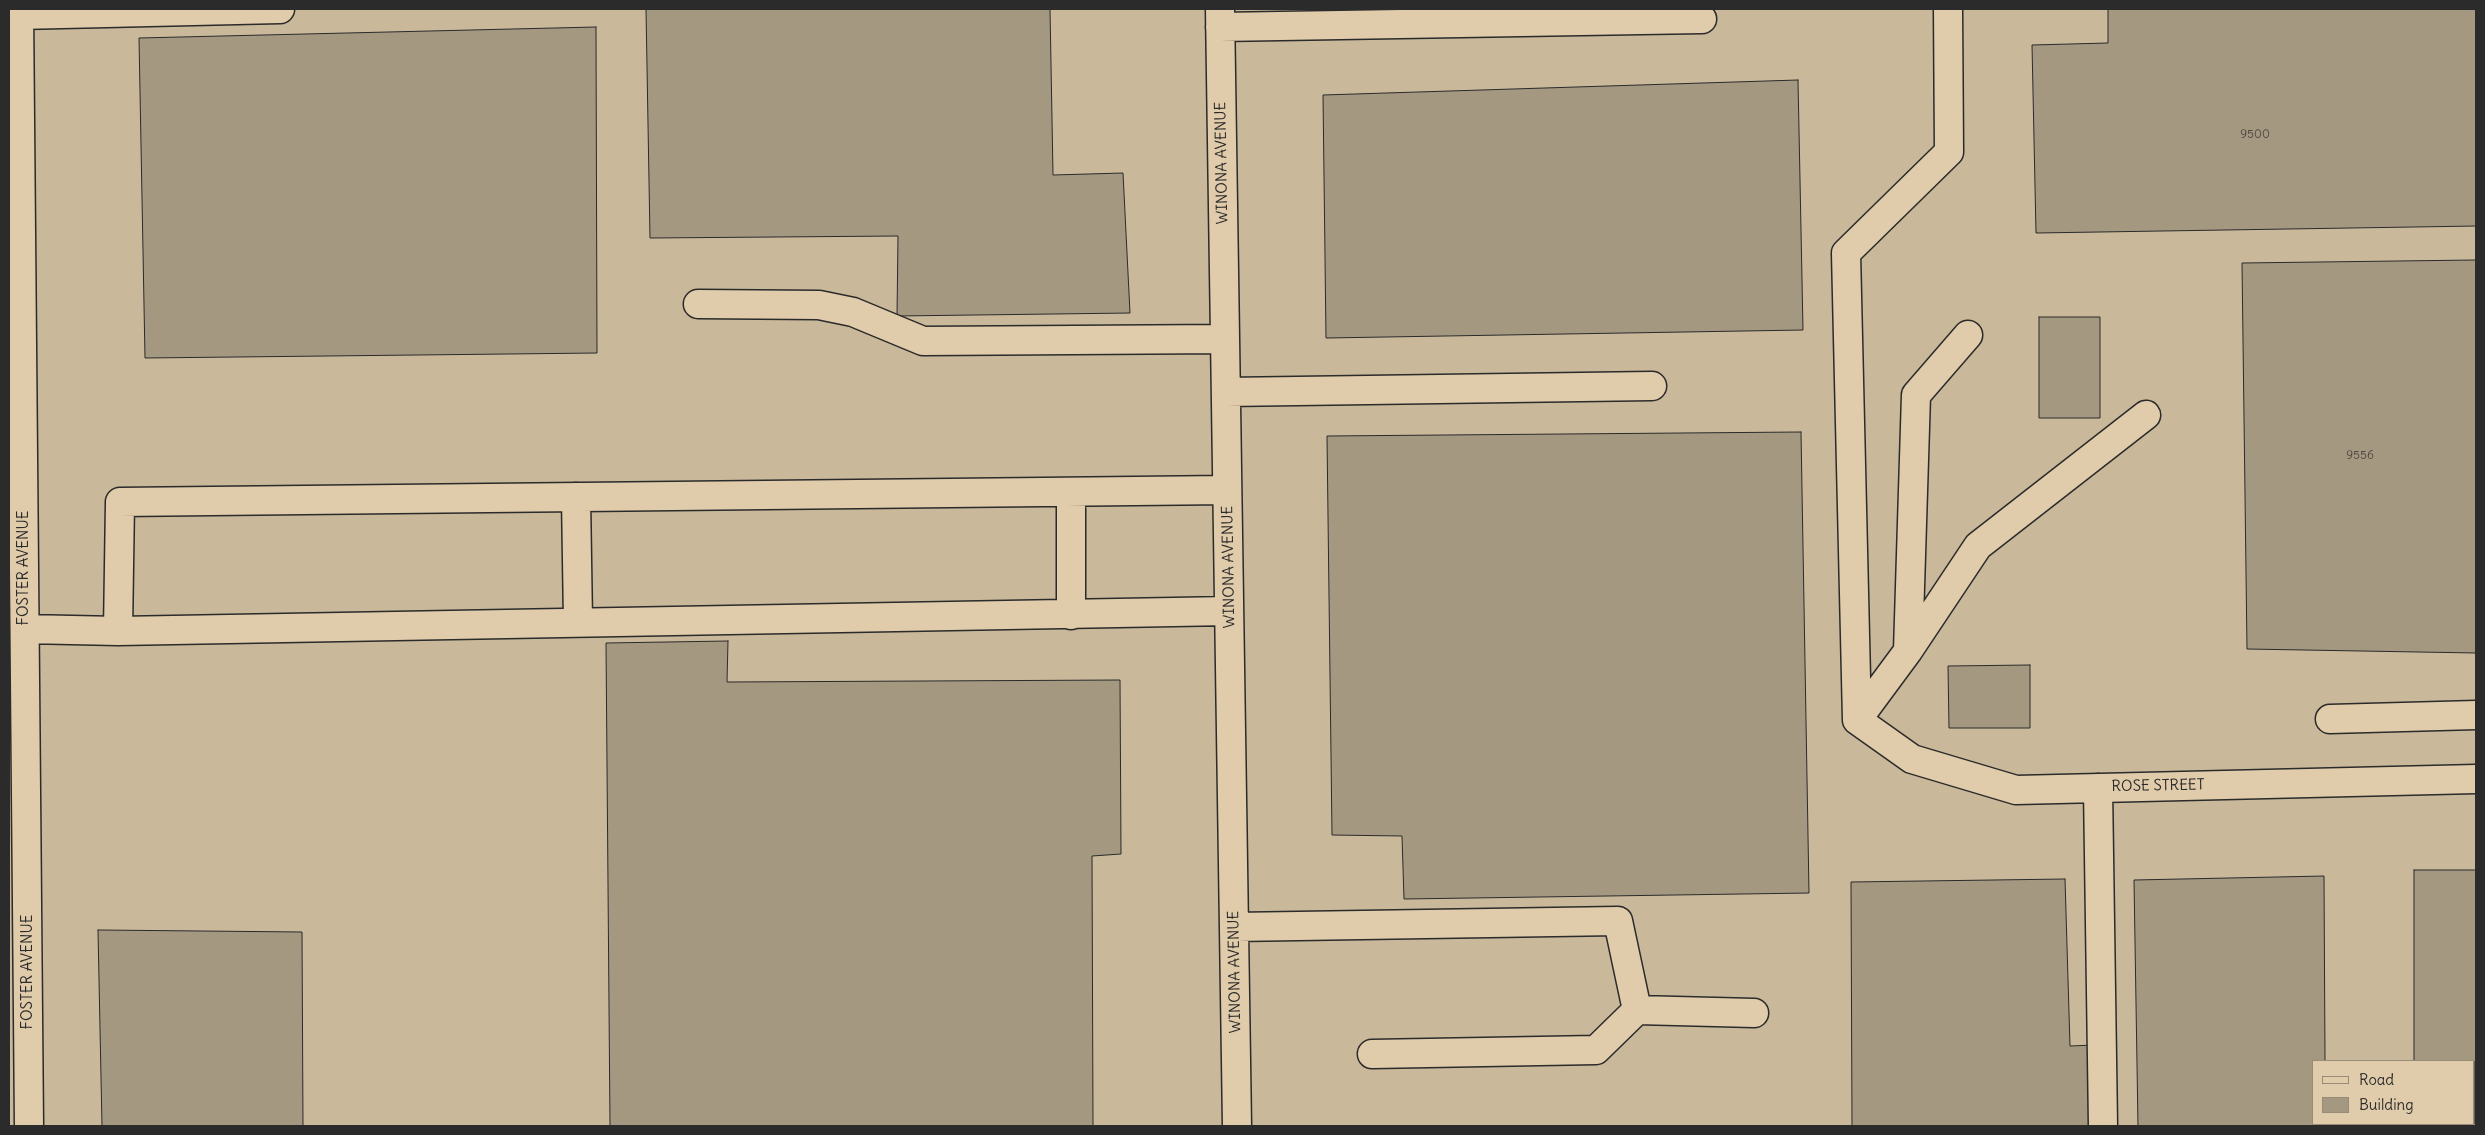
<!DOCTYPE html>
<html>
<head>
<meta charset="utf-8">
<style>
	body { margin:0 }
	#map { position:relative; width:2485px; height:1135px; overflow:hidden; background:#d9c5a5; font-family:Delius,sans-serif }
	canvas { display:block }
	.frame { position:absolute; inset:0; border:10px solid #2b2b2b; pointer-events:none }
	.legend { position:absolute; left:2312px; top:1060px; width:162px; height:65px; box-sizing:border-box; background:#e0cbaa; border:1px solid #988b77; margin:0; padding:6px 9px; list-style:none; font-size:15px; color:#2b2b2b }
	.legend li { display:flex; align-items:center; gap:10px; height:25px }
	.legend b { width:25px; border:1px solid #988b77 }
</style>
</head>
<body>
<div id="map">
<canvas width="2485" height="1135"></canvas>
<div class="frame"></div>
<ul class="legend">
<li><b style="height:6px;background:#e0cbaa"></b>Road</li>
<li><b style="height:14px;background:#a59881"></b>Building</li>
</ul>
</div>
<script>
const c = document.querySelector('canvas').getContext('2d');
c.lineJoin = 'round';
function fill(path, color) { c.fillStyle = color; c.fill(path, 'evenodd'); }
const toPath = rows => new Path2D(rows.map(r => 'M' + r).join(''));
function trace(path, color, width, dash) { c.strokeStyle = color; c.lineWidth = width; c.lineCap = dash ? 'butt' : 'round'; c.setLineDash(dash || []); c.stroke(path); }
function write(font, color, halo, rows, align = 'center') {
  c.font = font + ' Delius,sans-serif'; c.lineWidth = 4; c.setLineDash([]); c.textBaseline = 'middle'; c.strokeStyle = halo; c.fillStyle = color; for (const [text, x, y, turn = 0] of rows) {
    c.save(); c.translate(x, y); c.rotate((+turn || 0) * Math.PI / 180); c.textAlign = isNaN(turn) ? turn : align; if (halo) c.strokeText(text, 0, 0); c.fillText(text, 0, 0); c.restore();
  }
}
const built = toPath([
	[9,9,2476,9,2476,1126,9,1126],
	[2314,1061,2474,1061,2474,1124,2314,1124]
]);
const building = toPath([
	[646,9,1050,9,1053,175,1123,173,1130,313,897,316,898,236,650,238,646,9],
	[2108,9,2476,9,2476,226,2036,233,2032,45,2108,43,2108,9],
	[596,27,597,353,145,358,139,38,596,27],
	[1798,80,1803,330,1326,338,1323,95,1798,80],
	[2476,260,2476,653,2247,649,2242,263,2476,260],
	[2039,317,2100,317,2100,418,2039,418,2039,317],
	[1801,432,1809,893,1404,899,1402,836,1332,835,1327,436,1801,432],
	[728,641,727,682,1120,680,1121,854,1092,856,1093,1126,610,1126,606,643,728,641],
	[2030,665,2030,728,1949,728,1948,666,2030,665],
	[2414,870,2476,870,2476,1126,2138,1126,2134,880,2324,876,2325,1061,2314,1061,2314,1124,2474,1124,2474,1061,2414,1061,2414,870],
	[2065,879,2070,1046,2095,1045,2097,1126,1852,1126,1851,882,2065,879],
	[98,930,302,932,303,1126,102,1126,98,930]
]);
const minor = toPath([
	[19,9,29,1126],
	[1220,9,1237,1126],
	[19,15,280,9],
	[1220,27,1702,19],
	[698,304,819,305,853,312,923,341,1225,339],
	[1226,392,1652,386],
	[1071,492,1071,615],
	[576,497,578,622],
	[25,629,118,631,1229,611],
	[118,631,120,502,1227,490],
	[1908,651,1916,395,1968,335],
	[2330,719,2476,715],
	[1857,720,1846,253,1949,152,1948,9],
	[1857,720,1912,759,2016,790,2476,779],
	[1857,720,1908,651,1978,546,2146,415],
	[2098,788,2103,1126],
	[1234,927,1618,921,1637,1010,1754,1013],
	[1372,1054,1596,1050,1637,1010]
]);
const numberNames = [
	["9500",2255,135],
	["9556",2360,456]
];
const streetNames = [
	["WINONA AVENUE",1222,163,-91],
	["WINONA AVENUE",1229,567,-91],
	["FOSTER AVENUE",24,568,-90],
	["ROSE STREET",2158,786,-1],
	["FOSTER AVENUE",28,972,-90],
	["WINONA AVENUE",1235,972,-91]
];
fill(built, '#c9b89a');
fill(building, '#a59881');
trace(building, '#2b2b2b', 1);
trace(minor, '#2b2b2b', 31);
trace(minor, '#e0cbaa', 28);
write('12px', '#4a4640', null, numberNames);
write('15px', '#2b2b2b', '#e0cbaa', streetNames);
</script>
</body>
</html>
